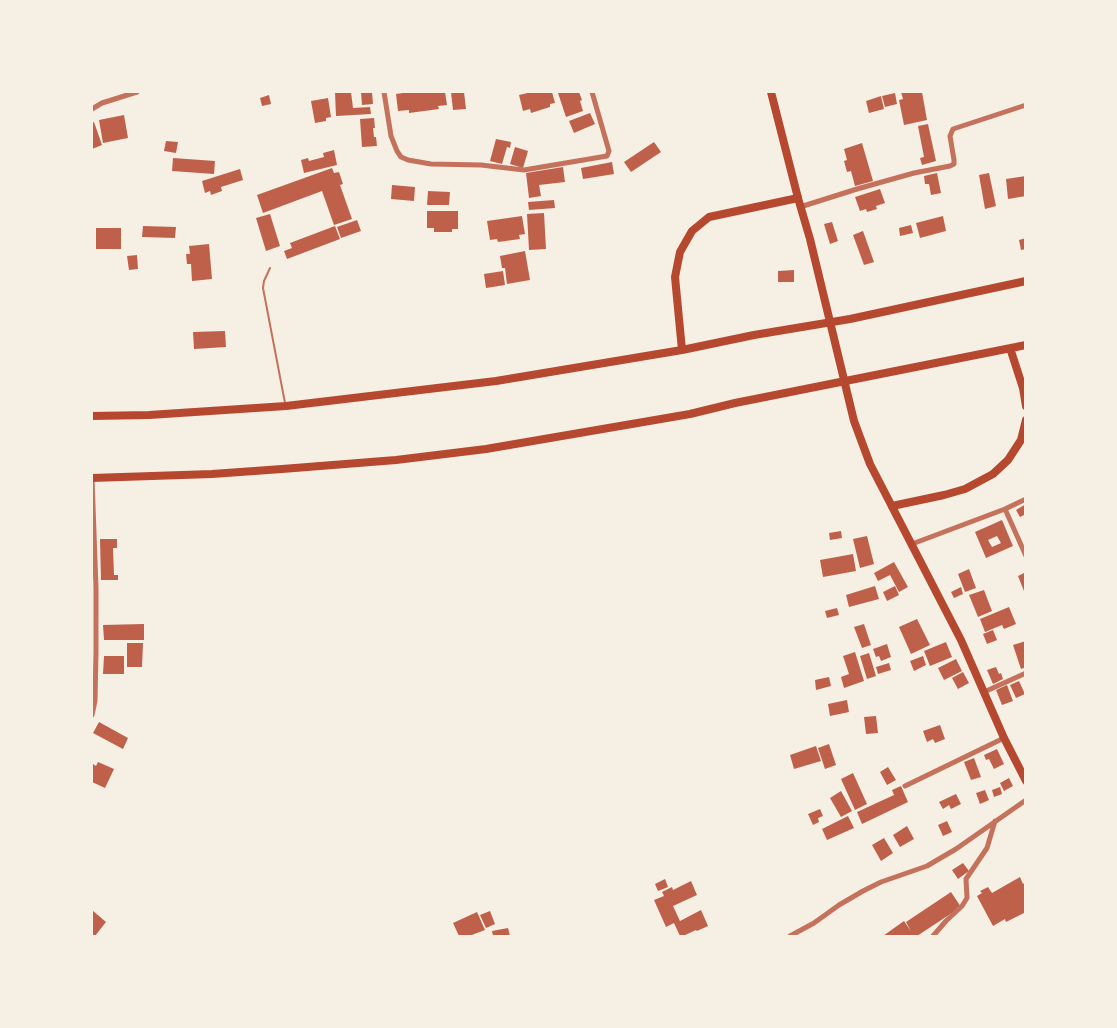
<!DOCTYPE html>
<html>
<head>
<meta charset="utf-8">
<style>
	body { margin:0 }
	#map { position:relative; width:1117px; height:1028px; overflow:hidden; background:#f6efe4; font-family:"Fira Sans Condensed",sans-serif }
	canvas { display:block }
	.frame { position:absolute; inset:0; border:93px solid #f6efe4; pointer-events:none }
</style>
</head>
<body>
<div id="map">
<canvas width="1117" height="1028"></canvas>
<div class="frame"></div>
</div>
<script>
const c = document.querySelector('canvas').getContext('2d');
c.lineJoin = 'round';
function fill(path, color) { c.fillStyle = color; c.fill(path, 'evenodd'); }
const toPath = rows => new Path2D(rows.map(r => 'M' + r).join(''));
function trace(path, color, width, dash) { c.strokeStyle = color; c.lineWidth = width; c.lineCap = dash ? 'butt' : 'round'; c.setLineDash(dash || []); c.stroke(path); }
const building = toPath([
	[335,92,351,92,353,108,370,107,371,114,336,116],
	[361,92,372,92,373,104,362,105],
	[403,92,445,92,447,105,438,106,439,109,409,113,409,110,398,111,396,94,403,93],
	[451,92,464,92,466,109,453,110],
	[532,92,552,92,555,103,550,104,550,107,531,113,530,109,523,111,519,95],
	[563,92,579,92,582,100,580,101,583,111,566,117,558,93],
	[901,92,922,92,927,120,904,125,899,100,903,99],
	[895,93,897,104,885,107,882,96],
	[269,95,271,104,262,106,260,98],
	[881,96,884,109,869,113,866,101],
	[328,98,331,117,326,118,326,121,315,123,311,101],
	[590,113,595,124,574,133,569,121],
	[124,115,128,138,103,143,99,120],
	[374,118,375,128,373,128,374,137,376,137,377,146,362,147,360,119],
	[94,122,102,145,92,149,92,123],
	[928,124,936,161,922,165,920,158,924,157,918,126],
	[496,139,511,142,510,148,507,147,502,164,490,161],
	[166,141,178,142,176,153,164,151],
	[654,142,661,152,631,172,624,162],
	[862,143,873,181,855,186,851,171,847,172,844,161,847,160,844,149],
	[515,147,528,151,523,168,510,164],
	[334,150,337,165,304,173,301,160,308,158,309,161,324,157,323,153],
	[173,158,215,161,214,174,172,171],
	[612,162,614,174,583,179,581,168],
	[563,167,565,182,539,185,541,196,529,198,526,173],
	[332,168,334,173,339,172,343,184,340,185,352,219,334,225,322,191,263,213,257,195],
	[240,169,243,180,221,187,222,191,211,195,210,191,205,193,202,181],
	[937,173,941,193,931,195,929,184,925,184,924,176],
	[989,173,996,206,985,209,979,175],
	[1026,176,1026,196,1008,199,1006,179],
	[392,185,415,187,414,201,391,199],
	[880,189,885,203,876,206,877,209,867,212,866,209,860,211,855,197],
	[428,191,450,192,449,205,427,205],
	[554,200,555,208,529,210,528,202],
	[427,211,458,211,458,229,452,229,452,232,434,232,434,228,427,228],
	[544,213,546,249,529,250,527,214],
	[270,214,280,246,266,251,256,218],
	[522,216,525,234,519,235,520,239,498,242,497,239,490,240,487,221],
	[943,216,946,231,920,238,916,223],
	[357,220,361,231,341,238,337,227],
	[832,222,838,241,830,244,824,224],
	[911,225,913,233,900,236,899,228],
	[143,226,176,227,175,238,142,237],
	[335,226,340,239,287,259,284,251,292,248,290,243],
	[96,228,121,228,121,249,96,249],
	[863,231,874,262,864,265,853,235],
	[1026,238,1026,249,1021,250,1019,240],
	[209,244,212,279,192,281,191,264,187,264,186,254,190,254,189,246],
	[525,251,530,280,507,284,505,268,502,268,500,256],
	[137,255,138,269,129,270,127,256],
	[794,270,794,282,778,282,778,271],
	[503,271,505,285,486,288,484,274],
	[225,331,226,347,194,349,193,332],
	[1026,504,1026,514,1020,517,1016,510],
	[1002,520,1013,546,986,558,975,532],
	[997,536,1001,543,992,547,988,540],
	[841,531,842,538,830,540,829,533],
	[867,536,874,564,860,568,853,539],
	[100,539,117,539,117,548,113,548,114,575,118,575,118,580,101,580],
	[853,554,856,571,823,577,820,560],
	[894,562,908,587,899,592,890,575,878,581,874,573],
	[969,569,976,588,965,592,958,574],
	[1026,572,1026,596,1018,576],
	[875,586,879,599,849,607,846,595],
	[895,586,899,595,887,601,883,592],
	[961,587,963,594,954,598,951,592],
	[984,590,992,611,978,617,969,595],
	[1009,607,1016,624,1004,629,1002,625,985,632,980,619],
	[837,608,839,615,827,618,825,611],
	[917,619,930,645,911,654,899,627],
	[144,624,144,640,104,640,103,625],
	[864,624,871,645,862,648,854,627],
	[993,630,997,640,987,644,983,634],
	[1026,641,1026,667,1021,669,1013,645],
	[946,642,952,657,930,666,924,651],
	[127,643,143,643,142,667,127,667],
	[887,644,891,657,881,661,879,656,876,657,873,649],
	[855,652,864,681,844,688,841,677,849,674,843,656],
	[869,653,876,676,867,679,860,656],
	[104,656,124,656,124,674,103,674],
	[923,656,926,665,914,671,910,661],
	[956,659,962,671,944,680,938,668],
	[889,663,891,670,878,674,876,667],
	[996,667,999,674,1001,673,1003,679,993,684,987,670],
	[963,672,969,683,958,689,952,678],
	[829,677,831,686,816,690,815,680],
	[1019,681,1025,694,1016,698,1010,685],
	[1007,685,1013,701,1002,705,996,690],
	[847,700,849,712,830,716,828,704],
	[876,716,878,733,866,734,864,717],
	[99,722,128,738,123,749,93,733],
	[940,725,945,739,935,743,933,739,927,742,923,731],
	[829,744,836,765,825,769,818,748],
	[816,746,821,761,794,769,790,755],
	[997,749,1004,764,994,769,989,759,986,760,984,755],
	[974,758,981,777,971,780,964,762],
	[98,762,114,769,105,788,92,782,92,766,93,764,96,766],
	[888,767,896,780,887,785,880,772],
	[853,773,867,804,855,810,841,779],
	[1009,778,1013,786,1004,791,1000,783],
	[901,786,908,802,862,824,857,812,894,795,892,790],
	[1000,787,1002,794,994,797,992,790],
	[985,790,989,800,980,804,976,793],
	[841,791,852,811,841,817,830,798],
	[956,794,961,804,951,809,949,805,943,809,939,802],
	[820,809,823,816,818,818,819,822,813,825,808,814],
	[848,816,854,828,827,840,822,829],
	[947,821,952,832,943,836,938,825],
	[907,826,914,839,900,847,893,835],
	[884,838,893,853,881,861,872,845],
	[963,863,969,871,958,879,952,870],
	[1020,877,1023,884,1026,882,1026,912,1006,922,1005,919,993,926,977,896,982,893,980,891,988,887,992,893],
	[665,879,668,887,658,891,655,884],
	[691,881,697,895,673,906,680,921,701,910,708,926,697,931,696,930,683,936,680,936,674,923,666,927,654,900,664,896,662,892,672,887,673,890],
	[951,892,961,907,917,936,883,936,904,921,911,931,906,922],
	[92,910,106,922,95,936,92,935],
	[490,911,495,924,486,928,480,915],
	[477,912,485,930,469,936,459,936,453,923],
	[508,928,510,936,493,936,492,931]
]);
const service = toPath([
	[270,268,264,281,263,288,285,403]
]);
const minor = toPath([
	[384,92,391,136,397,151,401,157,408,160,431,164,481,165,524,170,607,156,609,151,592,92],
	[92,109,102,103,137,92],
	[800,207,857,189,914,173,950,166,954,164,954,160,950,136,953,129,1026,105],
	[1005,509,1026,556],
	[912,544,1005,509,1026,499],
	[984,692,1026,673],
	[92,715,95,701,96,652,96,588,92,478],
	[905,786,1004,738],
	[790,936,814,923,839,905,863,891,881,882,927,866,956,849,1026,800],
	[933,936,946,921,962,906,967,898,966,879,987,848,995,821]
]);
const primary = toPath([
	[771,92,798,198,810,239,854,421,870,464,961,640,1004,738,1026,781]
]);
const trunk = toPath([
	[1010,348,1023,388,1026,406],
	[682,350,675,277,680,252,692,231,709,217,798,198],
	[92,416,149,415,286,406,496,381,682,350,754,335,850,319,1026,281],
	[92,478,212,474,282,469,396,460,486,449,690,414,735,403,1026,345],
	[892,506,944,495,965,489,993,474,1008,460,1021,440,1026,420]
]);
fill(building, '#bf614a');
trace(service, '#c5725c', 2);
trace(minor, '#c5725c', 5);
trace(primary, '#b5482f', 8);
trace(trunk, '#b5482f', 8);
</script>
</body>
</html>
